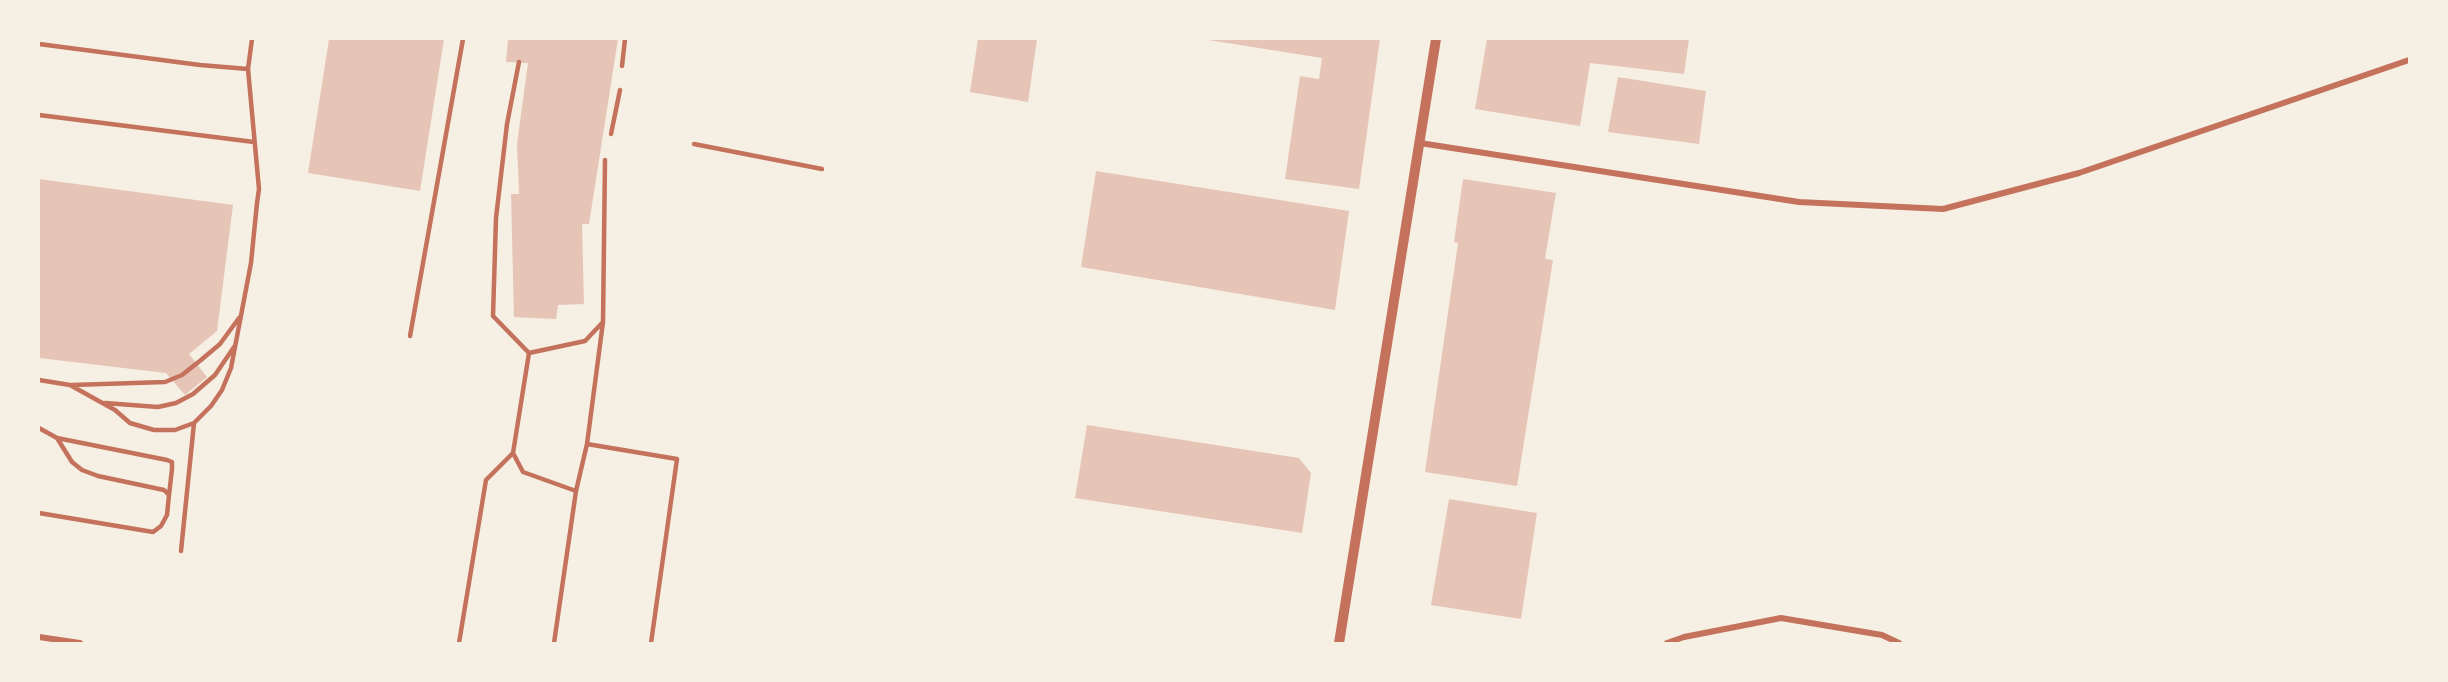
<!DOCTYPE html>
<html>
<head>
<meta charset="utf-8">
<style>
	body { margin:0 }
	#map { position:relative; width:2448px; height:682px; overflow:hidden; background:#f6efe4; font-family:"DM Sans",sans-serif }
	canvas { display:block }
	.frame { position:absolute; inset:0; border:40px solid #f6efe4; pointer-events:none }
</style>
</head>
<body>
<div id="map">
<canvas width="2448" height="682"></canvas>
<div class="frame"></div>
</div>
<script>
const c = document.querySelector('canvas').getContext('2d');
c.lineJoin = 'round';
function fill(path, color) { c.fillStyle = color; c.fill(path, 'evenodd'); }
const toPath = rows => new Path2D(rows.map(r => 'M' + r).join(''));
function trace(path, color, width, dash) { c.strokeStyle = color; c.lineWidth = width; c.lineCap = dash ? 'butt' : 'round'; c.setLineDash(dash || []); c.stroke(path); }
const building = toPath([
	[329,39,444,39,420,191,308,173],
	[508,39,618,39,589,224,582,224,584,304,558,305,556,319,514,317,511,194,519,194,517,144,528,63,506,62],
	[978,39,1037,39,1028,102,970,92],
	[1202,39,1380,39,1359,189,1285,179,1300,76,1319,79,1322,58],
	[1487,39,1689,39,1684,74,1590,63,1580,126,1475,109],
	[1618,77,1706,91,1699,144,1608,132],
	[1096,171,1349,211,1335,310,1081,267],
	[39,179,233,205,217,331,189,354,207,377,185,395,166,373,39,358],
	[1463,179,1556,193,1545,259,1553,260,1517,486,1425,472,1458,243,1454,242],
	[1087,425,1299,458,1311,473,1302,533,1075,498],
	[1449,499,1537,513,1521,619,1431,605]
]);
const service = toPath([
	[39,44,200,65,248,69,252,39],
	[519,62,507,124,496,218,493,316,529,353],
	[622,66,625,39],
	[39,115,254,142],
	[611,134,620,90],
	[694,144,822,169],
	[410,336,463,39],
	[529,353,585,341,603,322,605,160],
	[39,380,70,385,115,410,130,423,154,430,175,430,194,423,211,406,222,390,231,368,251,263,257,203,259,189,248,69],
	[72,385,165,382,182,375,201,360,220,344,239,318],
	[105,403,158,407,176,403,193,394,215,375,234,347],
	[39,428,57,438,72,462,82,470,98,476,164,490,169,495,167,515,161,526,153,532,39,513],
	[57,438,167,460,172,462,172,469,169,495],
	[587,444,677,459,651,643],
	[513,453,523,472,576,491],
	[181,551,194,423],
	[459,643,486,480,513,453,529,353],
	[554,643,576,491,587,444,603,322]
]);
const minor = toPath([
	[1420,143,1799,202,1943,209,2079,173,2409,60],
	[39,637,80,643],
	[1667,643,1684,637,1781,618,1882,635,1899,643]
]);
const tertiary = toPath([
	[1339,643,1436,39]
]);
fill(building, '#e6c5b7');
trace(service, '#c5725c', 4.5);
trace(minor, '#c5725c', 6);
trace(tertiary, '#c5725c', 10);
</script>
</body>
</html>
